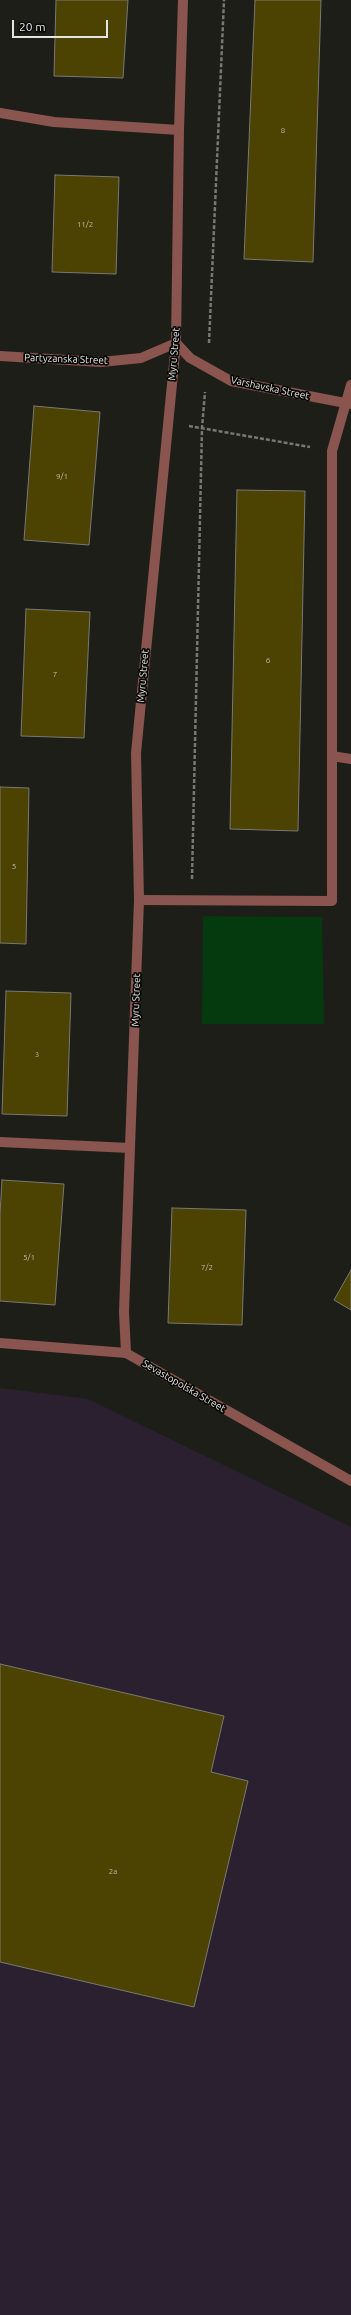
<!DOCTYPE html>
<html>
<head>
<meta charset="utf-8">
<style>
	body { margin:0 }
	#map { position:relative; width:351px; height:2315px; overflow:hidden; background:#1e1e19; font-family:Ubuntu,sans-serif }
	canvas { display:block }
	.scale { position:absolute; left:12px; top:20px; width:96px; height:18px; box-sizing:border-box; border:2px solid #e5e4e1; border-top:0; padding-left:5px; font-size:12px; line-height:14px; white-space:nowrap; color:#e5e4e1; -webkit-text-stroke:3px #080806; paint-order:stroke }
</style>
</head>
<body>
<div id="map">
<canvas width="351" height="2315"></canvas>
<div class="scale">20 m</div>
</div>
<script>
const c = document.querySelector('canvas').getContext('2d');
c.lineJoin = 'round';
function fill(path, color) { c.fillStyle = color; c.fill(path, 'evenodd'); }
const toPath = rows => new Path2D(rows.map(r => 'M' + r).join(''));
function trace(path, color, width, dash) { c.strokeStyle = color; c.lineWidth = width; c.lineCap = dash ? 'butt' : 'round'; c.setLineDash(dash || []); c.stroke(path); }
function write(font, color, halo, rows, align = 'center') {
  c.font = font + ' Ubuntu,sans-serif'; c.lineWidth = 3.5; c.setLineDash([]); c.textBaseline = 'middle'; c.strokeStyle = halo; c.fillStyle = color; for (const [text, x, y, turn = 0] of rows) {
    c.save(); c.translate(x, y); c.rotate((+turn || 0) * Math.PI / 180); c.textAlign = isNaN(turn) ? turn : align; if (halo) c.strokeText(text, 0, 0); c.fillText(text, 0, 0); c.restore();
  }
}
const industrial = toPath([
	[0,1388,88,1399,351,1527,351,2315,0,2315]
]);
const green = toPath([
	[203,916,322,917,324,1024,202,1024]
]);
const building = toPath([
	[56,0,128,0,123,78,54,76,56,0],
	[255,0,321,0,313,262,244,259,255,0],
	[55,175,119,177,116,274,52,272,55,175],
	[34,406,100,412,89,545,24,540,34,406],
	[237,490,305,491,298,831,230,829,237,490],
	[26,609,90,612,84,738,21,736,26,609],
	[0,787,29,788,26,944,0,943,0,787],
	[6,991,71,993,67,1116,2,1114,6,991],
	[2,1180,64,1184,55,1305,0,1301,0,1214,2,1180],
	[172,1208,246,1210,242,1325,168,1323,172,1208],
	[351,1270,351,1310,334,1300,351,1270],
	[0,1664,224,1716,211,1772,248,1781,194,2007,0,1962,0,1664]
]);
const path = toPath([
	[209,343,224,0],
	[189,426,310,447],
	[192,879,202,428,205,392]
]);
const service = toPath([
	[0,113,54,122,179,130],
	[332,756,351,759],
	[139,900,332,901,332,451,351,385],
	[0,1142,130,1148]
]);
const minor = toPath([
	[176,343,190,358,231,381,351,404],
	[0,356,101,362,141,358,176,343],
	[126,1353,124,1312,139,900,136,753,176,343,179,130,183,0]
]);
const tertiary = toPath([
	[0,1343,126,1353,351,1481]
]);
const numberNames = [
	["8",283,130],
	["11/2",85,224],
	["9/1",62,476],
	["6",268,660],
	["7",55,674],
	["5",14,866],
	["3",37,1054],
	["5/1",29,1257],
	["7/2",207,1267],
	["2а",113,1871]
];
const streetNames = [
	["Myru Street",174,354,-85],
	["Partyzanska Street",66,359,2],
	["Varshavska Street",270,388,12],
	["Myru Street",143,676,-85],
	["Myru Street",136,1000,-88],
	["Sevastopolska Street",184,1386,30]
];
fill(industrial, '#2a202f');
fill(green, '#05390e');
fill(building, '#4c4201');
trace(building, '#7a7973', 1);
trace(path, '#777773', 2.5, [4, 2]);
trace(service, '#89554e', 10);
trace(minor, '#89554e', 10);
trace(tertiary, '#89554e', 10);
write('8px', '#bfbca9', null, numberNames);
write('10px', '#e5e4e1', '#080806', streetNames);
</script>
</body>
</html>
